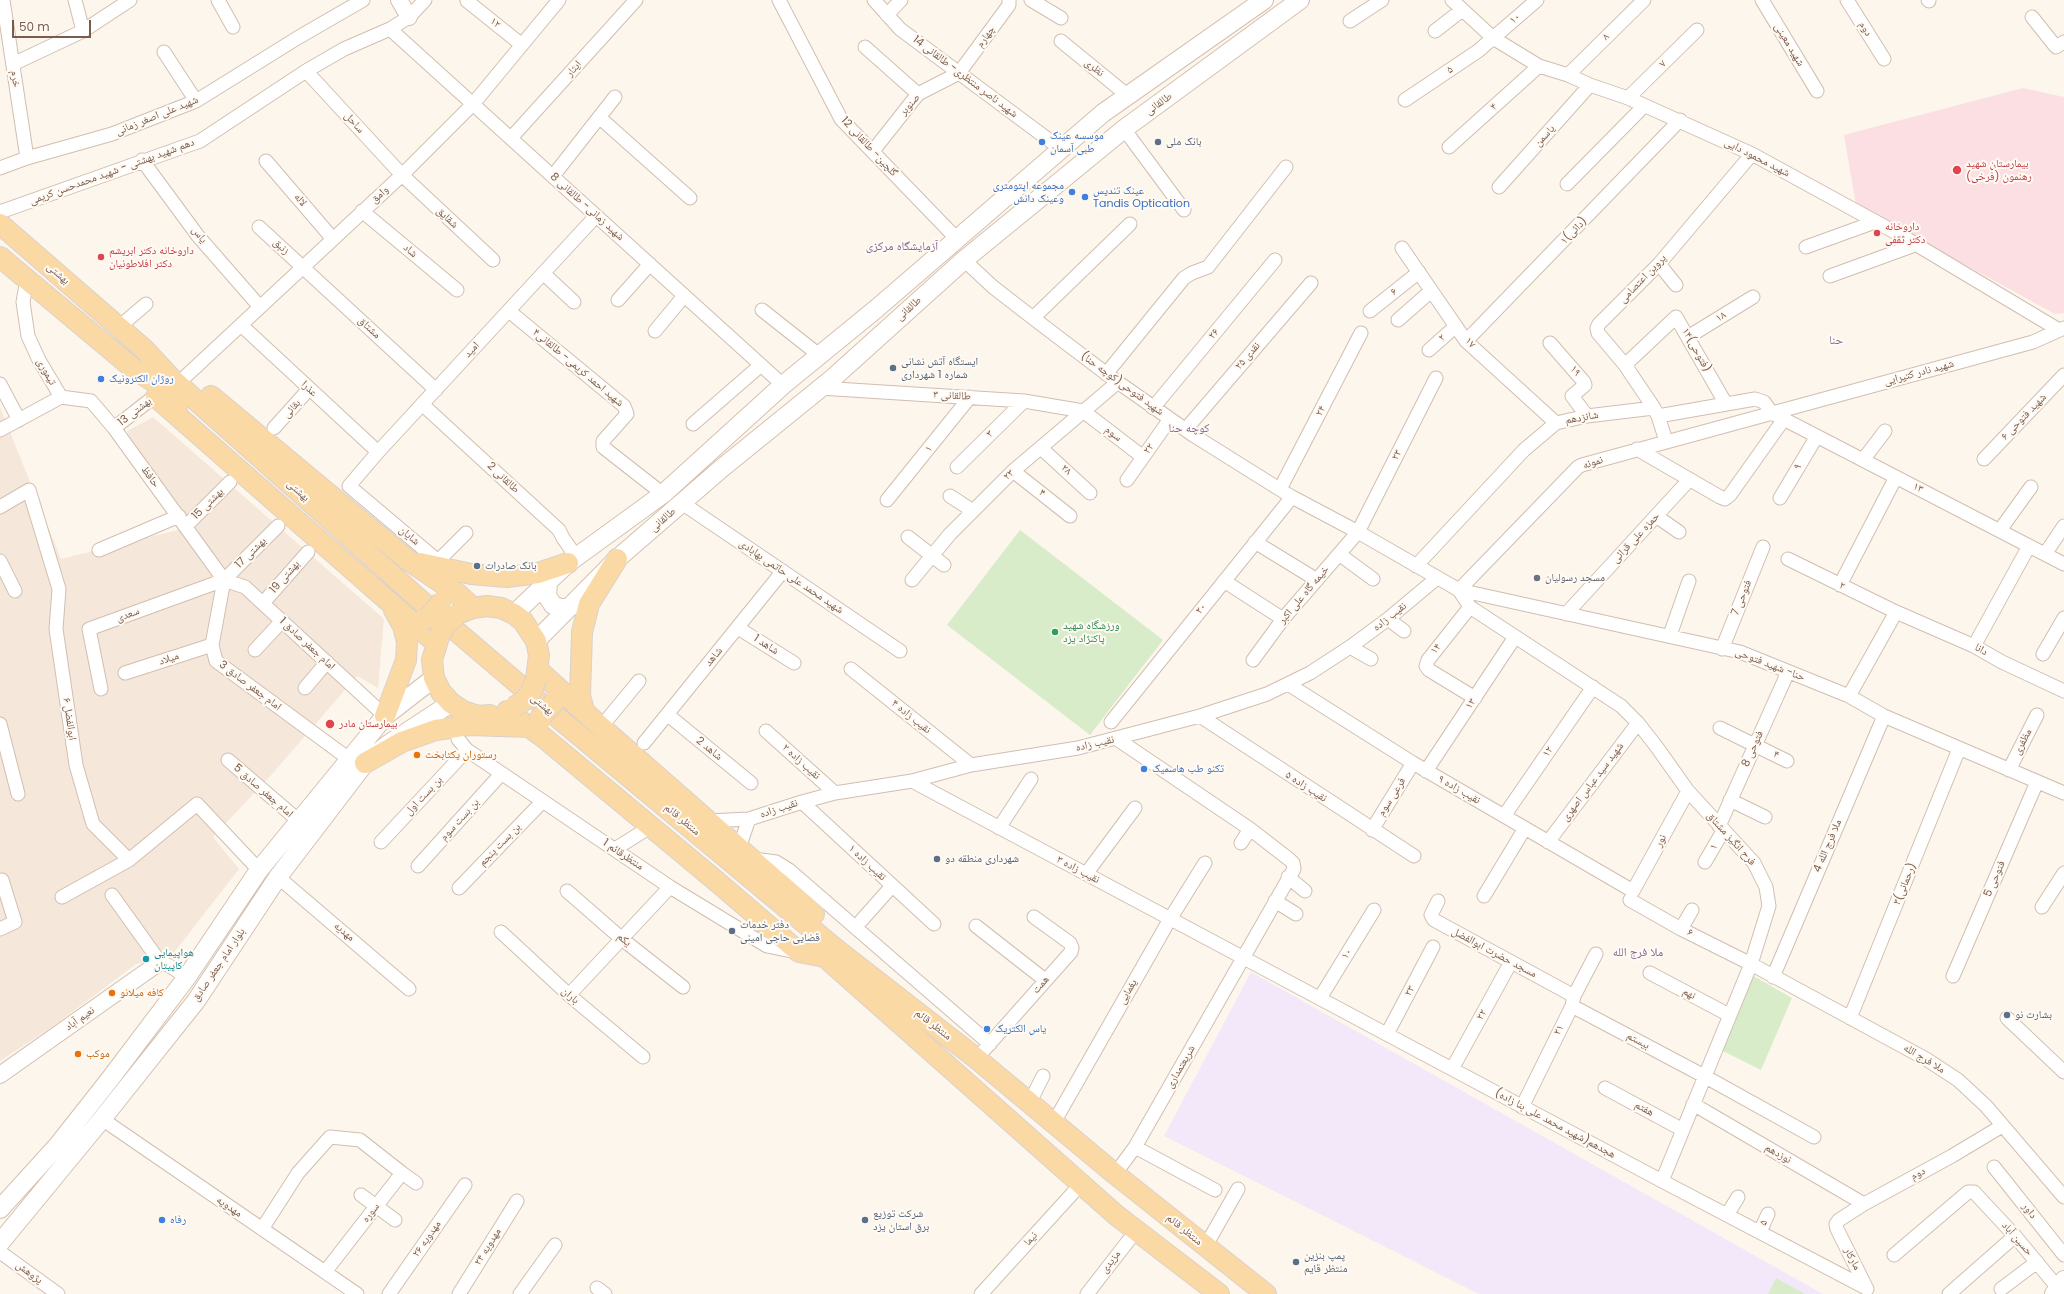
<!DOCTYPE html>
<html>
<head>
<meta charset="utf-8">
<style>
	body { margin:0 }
	#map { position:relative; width:2064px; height:1294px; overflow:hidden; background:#fdf6ec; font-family:Poppins,sans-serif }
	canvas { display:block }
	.scale { position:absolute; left:12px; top:20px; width:79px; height:18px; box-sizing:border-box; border:2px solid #7a5c4d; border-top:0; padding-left:5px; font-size:12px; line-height:14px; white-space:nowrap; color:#7a5c4d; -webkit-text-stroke:3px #fffaf3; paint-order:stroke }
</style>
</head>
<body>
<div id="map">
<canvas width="2064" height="1294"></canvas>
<div class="scale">50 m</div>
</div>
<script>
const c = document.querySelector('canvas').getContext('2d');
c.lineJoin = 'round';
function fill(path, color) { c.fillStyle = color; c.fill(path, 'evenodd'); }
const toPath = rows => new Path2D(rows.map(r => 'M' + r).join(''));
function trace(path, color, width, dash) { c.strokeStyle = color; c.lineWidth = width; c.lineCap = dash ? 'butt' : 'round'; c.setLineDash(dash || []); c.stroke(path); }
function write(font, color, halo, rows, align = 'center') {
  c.font = font + ' Poppins,"Noto Naskh Arabic",sans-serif'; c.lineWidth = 4; c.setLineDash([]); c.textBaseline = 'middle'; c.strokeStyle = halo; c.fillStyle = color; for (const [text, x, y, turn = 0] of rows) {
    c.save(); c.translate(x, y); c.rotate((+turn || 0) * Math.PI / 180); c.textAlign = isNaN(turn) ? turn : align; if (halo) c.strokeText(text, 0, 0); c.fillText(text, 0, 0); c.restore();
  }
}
const residential = toPath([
	[0,407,61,559,178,530,127,431,153,417,384,619,378,688,357,676,273,773,213,837,239,869,173,954,136,964,55,1025,0,1061]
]);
const education = toPath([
	[1251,972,1823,1294,1479,1294,1164,1136]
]);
const medical = toPath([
	[2023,88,2064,97,2064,313,2055,314,1856,205,1844,135]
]);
const green = toPath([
	[1020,530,1163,640,1090,735,947,625],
	[1750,974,1792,998,1761,1070,1719,1049],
	[1776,1278,1805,1294,1768,1294]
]);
const minor = toPath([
	[3,0,27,158],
	[75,0,83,31],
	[218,0,233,27],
	[779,0,841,119,956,238],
	[874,0,900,29,1061,149],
	[1031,0,1061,18],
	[1452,0,1493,38,1539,66,1568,75,1590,85,1628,98,1752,154,1902,236,2059,330],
	[1762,0,1817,91],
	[1847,0,1884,59],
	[1928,0,1929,1],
	[467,1,522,45],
	[887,15,901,0],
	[2032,17,2056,47,2064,42],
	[1350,21,1382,0],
	[390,29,783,385],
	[1435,31,1462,10],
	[1061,41,1127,95],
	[865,47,918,94],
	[164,52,196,101],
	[13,64,83,31,130,0],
	[306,71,402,175,493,260],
	[1568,75,1644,0],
	[1628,98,1697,30],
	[1405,100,1478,51,1537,0],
	[599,117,690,198],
	[1124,129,1184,210],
	[511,138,636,0],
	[1449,147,1539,66],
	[873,151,918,94,959,73,1009,5,1009,0],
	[142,160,198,236,260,307],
	[266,161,333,239],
	[0,168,27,158,112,134,196,101,299,37,363,0],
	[553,176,615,97],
	[1567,184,1644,106],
	[1499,187,1590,85],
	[362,211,457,290],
	[0,212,200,141,306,71,344,49,390,29,409,17,425,0],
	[259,227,436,390],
	[1806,247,1875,222],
	[1402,248,1466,341,1556,423],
	[964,260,993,287,1033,318,1112,378,1193,435,1292,497,1358,532,1459,590,1740,652,1849,696,1884,716,2064,793],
	[1659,264,1676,285],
	[543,273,574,302],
	[1830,276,1915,245],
	[27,280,23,302,28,336,39,360,61,397],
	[618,300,650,264],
	[762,310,819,355],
	[509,311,624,406,627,414,603,441,603,447,663,494],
	[1370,311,1419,272],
	[1033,318,1130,224],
	[1398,320,1431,291],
	[241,325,378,452],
	[119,327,146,304],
	[655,331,684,296],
	[1688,337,1753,297],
	[1466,341,1680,120],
	[1550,343,1584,382,1585,385,1572,396,1587,416],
	[1429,350,1456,326],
	[1625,365,1676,317,1726,404],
	[1106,374,1184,278,1192,273,1208,267,1286,167],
	[186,376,402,175,473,104,559,0],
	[0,384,19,420],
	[820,388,1024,401,1083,411,1143,457],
	[61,397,91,401,114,428,224,580],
	[422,404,559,530,563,538,577,558],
	[1153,408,1275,260],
	[1654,408,1625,365,1598,333,1597,328,1599,324,1659,264,1752,154],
	[1658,416,1666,441],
	[693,424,761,365],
	[114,428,155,396],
	[274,428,309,389],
	[1186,429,1311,283],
	[0,430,61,397],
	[1041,448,1090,493],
	[1637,449,1720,497,1725,499,1730,495,1784,419],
	[1984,459,2064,375],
	[1863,460,1885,431],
	[957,467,1024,401],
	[1013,471,1070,516],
	[1127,480,1170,419],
	[1280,489,1361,333],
	[950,496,973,511],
	[1780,498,1817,436],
	[887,500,970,397],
	[682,503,900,651],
	[0,507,29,490,59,589,56,629,76,765,93,824,129,860],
	[1656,516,1679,532],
	[186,526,230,482],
	[2000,530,2031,487],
	[466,533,438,561,349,486,378,452,596,216],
	[908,537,944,565],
	[1255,542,1317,580],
	[99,550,179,516],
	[1339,554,1373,579],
	[2045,554,2064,526],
	[1788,559,1896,612,1974,646,2002,662,2064,691],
	[0,561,15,591],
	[1416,566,1524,450,1556,423,1587,416,1654,408,1658,416,1755,399,1764,402,1772,413,2064,564],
	[224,580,212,645,216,661,349,759],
	[224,580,245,587,385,716],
	[912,580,950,534,1013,471,1118,382],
	[1224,581,1283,619],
	[1840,585,1896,477],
	[1459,590,1470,607,1621,706,1638,723,1656,746,1688,791,1754,863,1766,887,1769,906,1751,964,1662,1181],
	[1459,590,1578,467,1582,465,2033,342,2064,328],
	[263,603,308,552],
	[1470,607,1428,660,1426,666,1429,670,1475,698],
	[1566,614,1689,480],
	[1388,619,1404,631],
	[738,628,794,663],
	[1670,635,1689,581],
	[1974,646,2029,546],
	[1350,647,1371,659],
	[1722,649,1763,547],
	[255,650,282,621],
	[2043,654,2064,618],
	[1253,660,1283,619,1358,532,1436,378],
	[851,669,971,765],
	[125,673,212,645],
	[1288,684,1413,763,1633,891,1688,791],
	[305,688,327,662],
	[101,689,89,629,224,580,278,526],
	[1849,696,1896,612],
	[668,715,751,783],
	[1200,716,1414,856],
	[1111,722,1292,497],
	[0,724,18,794],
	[601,727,639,681],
	[1720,728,1787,761],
	[766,731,835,793],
	[458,739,467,750,670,887,767,946,796,952],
	[644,743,783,571],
	[228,760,299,821],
	[2009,770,2037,715],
	[1426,771,1515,637],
	[912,781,1662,1181,1866,1288],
	[1730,800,1765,817],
	[802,802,934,924],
	[1504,816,1593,687],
	[708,821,749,819,802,802,835,793,912,781,971,765,1078,748,1200,716,1267,694,1310,673,1350,647,1388,619,1437,578],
	[1719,826,1788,672],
	[999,828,1031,779],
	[1372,830,1413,763],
	[381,842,467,750],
	[1548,842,1638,723],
	[1241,843,1250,829],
	[739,848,749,819],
	[615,849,650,827],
	[753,859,776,862,789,870,990,1044],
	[1705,862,1723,831],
	[418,866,501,774],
	[1086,874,1135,808],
	[278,877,409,989],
	[1288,877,1305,891],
	[459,888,542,802],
	[567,891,622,939,683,987],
	[112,895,160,962,168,965,187,977],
	[1484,896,1525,828],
	[62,897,129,860,197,804,259,870],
	[1630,900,1681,929,1751,964,1926,1059,1958,1080,1986,1106,2064,1197],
	[1275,901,1296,914],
	[1438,901,1431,915,1434,920,1574,996],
	[2042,907,2064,873],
	[861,921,892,886],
	[976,926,1045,980],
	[0,929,15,922,2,880],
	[1681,929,1692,910],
	[501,932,569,995,643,1057],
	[1650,973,1729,1015],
	[1953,976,2037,782],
	[1773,977,1884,716],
	[569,995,670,887],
	[1320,998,1374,910],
	[1572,1006,1704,1076,1814,1137],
	[1850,1018,1959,749],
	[2007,1018,2064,1072],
	[1387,1034,1433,947],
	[984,1050,1071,952,1072,948,1070,943,1034,917],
	[1452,1069,1511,962],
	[1605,1088,1683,1130],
	[1029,1104,1043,1076],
	[1693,1104,1864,1204],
	[1522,1107,1572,1006,1574,996,1596,954],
	[102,1119,357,1294],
	[1053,1124,1170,919,1205,863],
	[1135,1147,1215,1190],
	[1994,1167,2064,1255],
	[402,1173,416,1183],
	[1115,1174,1135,1147,1294,869,1293,863,1290,860,1250,829,1117,739],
	[361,1195,395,1220],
	[1727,1215,1738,1197],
	[262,1229,298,1173,330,1137,360,1140,402,1173,325,1272],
	[1760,1232,1768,1214],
	[1205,1247,1238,1189],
	[0,1252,58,1294],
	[1894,1255,1968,1192,1974,1192,2015,1236,2058,1288],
	[597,1288,605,1294],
	[1867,1289,1837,1229,1836,1224,1839,1220,1864,1204,1952,1156,2002,1126],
	[2001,1289,2037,1262],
	[389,1294,465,1185],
	[459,1294,517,1201],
	[520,1294,555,1245],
	[981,1294,1081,1184],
	[1087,1294,1136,1231],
	[1949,1294,2015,1236]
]);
const tertiary = toPath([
	[399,0,409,17],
	[0,1075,160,962]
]);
const secondary = toPath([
	[548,582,547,596,553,605,560,608,569,608],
	[514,614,568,563,663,494,783,385,876,309,1103,113,1264,0],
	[536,641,617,559,722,468,833,378,964,260,1124,129,1300,0],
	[0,1209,58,1145,110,1079,187,977,259,870,385,716,434,678],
	[0,1243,102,1119,196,1001,278,877,365,763,387,745,451,703],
	[2054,1294,2064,1280]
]);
const primary = toPath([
	[0,224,144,349,172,379,428,607,551,712,837,950,977,1059,1115,1174,1266,1294],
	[0,257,134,369,162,387,179,402],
	[211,396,409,561,458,594,473,608],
	[156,397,436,643],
	[420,563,471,574,507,577,538,573,568,563],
	[460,613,473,608,487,606,501,608,514,614,523,621,536,641,539,655,536,679],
	[439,637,432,660,434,678,441,692,451,703,463,711,478,716,490,715],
	[538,670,601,727,814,914],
	[584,710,580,696,582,632,589,604,617,559],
	[507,711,543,737,715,880,799,952,825,957],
	[385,716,406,660,407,642,403,626,394,610],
	[365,763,402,742,436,730,469,725,529,727],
	[817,950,1116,1215,1219,1294]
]);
const primaryBridge = toPath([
	[423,620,428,618,442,601],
	[439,637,446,624,457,615],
	[514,707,525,700,532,690,536,679],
	[540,721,540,718,555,701]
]);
const markers = [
	[1042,142,4,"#3f7fe0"],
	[1158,142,4,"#5c6f8a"],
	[1957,170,5,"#e0444e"],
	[1072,192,4,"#3f7fe0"],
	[1085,197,4,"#3f7fe0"],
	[1877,233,4,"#e0444e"],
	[101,257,4,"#e0444e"],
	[893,368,4,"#5c6f8a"],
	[101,379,4,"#3f7fe0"],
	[477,566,4,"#5c6f8a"],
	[1537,578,4,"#6b7280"],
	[1055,632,4,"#2e9e5b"],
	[330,724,5,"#e0444e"],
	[417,755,4,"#e8710a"],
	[1144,769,4,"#3f7fe0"],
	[937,859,4,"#5c6f8a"],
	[732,931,4,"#5c6f8a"],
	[146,959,4,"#0f9aa8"],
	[112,993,4,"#e8710a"],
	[2007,1015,4,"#5c6f8a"],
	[987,1029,4,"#3f7fe0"],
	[78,1054,4,"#e8710a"],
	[162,1220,4,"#3f7fe0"],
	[865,1220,4,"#5c6f8a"],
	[1296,1262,4,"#5c6f8a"]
];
const streetNames = [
	["۱۰",1515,19,-40],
	["۱۲",495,23,39],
	["دوم",1865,29,58],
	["چهارم",986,37,-54],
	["۸",1606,37,-44],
	["شهید معینی",1789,45,59],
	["۷",1663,64,-45],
	["نظری",1094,68,39],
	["ایثار",574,69,-48],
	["۵",1450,70,-33],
	["شهید ناصر منتظری- طالقانی 14",965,77,37],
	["خرم",15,79,81],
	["طالقانی",1159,104,-36],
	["صنوبر",910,105,-49],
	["۴",1494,107,-42],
	["شهید علی اصغر زمانی",157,116,-22],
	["ساحل",354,123,48],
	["یاسمن",1545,136,-48],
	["گلچین- طالقانی 12",869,147,47],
	["شهید محمود دایی",1757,158,27],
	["دهم شهید بهشتی - شهید محمدحسن کریمی",112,172,-20],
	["وامق",380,195,-43],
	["لاله",300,200,49],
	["شهید زمانی- طالقانی 8",587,207,42],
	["شقایق",447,218,43],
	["۱(دائی)",1574,231,-46],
	["یاس",199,235,52],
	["زنبق",281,247,43],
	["شاد",410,251,40],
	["بهشتی",58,274,41],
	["پروین اعتصامی",1643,279,-46],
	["۶",1394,292,-38],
	["طالقانی",909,309,-42],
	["۱۸",1721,317,-31],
	["مشتاق",369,328,43],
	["۲۶",1214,334,-51],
	["۲",1442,338,-41],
	["۱۷",1470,343,46],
	["امید",472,350,-47],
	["۱۴(فتوحی)",1696,350,61],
	["۲۵ نقدی",1248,356,-49],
	["شهید احمد کریمی- طالقانی۴",578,368,40],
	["۱۹",1575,371,49],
	["تیموری",46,372,60],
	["شهید نادر کتیرایی",1919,373,-15],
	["(کوچه حنا)شهید فتوحی",1122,384,36],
	["عذرا",309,389,43],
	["طالقانی ۳",952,396,3],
	["بقائی",292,409,-48],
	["۲۴",1321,411,-63],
	["بهشتی 13",135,412,-38],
	["شهید فتوحی ۶",2024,417,-46],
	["شانزدهم",1582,418,-10],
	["۳",990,434,-45],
	["سوم",1113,434,37],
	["۱",929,449,-51],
	["۲۲",1149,449,-54],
	["۲۳",1397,455,-63],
	["نمونه",1593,463,-18],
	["۹",1798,467,-59],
	["۲۸",1066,470,42],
	["۲۳",1009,475,-44],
	["حافظ",150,477,54],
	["طالقانی 2",503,478,43],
	["۱۳",1918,488,27],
	["بهشتی",298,491,42],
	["۴",1042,493,38],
	["بهشتی 15",208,504,-45],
	["طالقانی",663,520,-41],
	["شایان",409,536,40],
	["حمزه علی قرائی",1636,538,-47],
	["بهشتی 17",251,553,-45],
	["بهشتی 19",285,577,-49],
	["شهید محمد علی حاتمی بهابادی",791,577,34],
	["۲",1842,586,26],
	["خیمه گاه علی اکبر",1304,595,-50],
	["فتوحی 7",1742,598,-68],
	["۲۰",1201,609,-51],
	["سعدی",128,615,-20],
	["نقیب زاده",1390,617,-38],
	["امام جعفر صادق 1",307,644,43],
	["شاهد 1",766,645,33],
	["۱۴",1436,649,-51],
	["دانا",1981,650,29],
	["شاهد",714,657,-51],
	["میلاد",169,659,-18],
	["حنا- شهید فتوحی",1770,665,21],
	["امام جعفر صادق 3",250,686,37],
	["۱۳",1471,704,-56],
	["بهشتی",542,705,40],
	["نقیب زاده ۴",911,717,39],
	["ابوالفضل ۶",69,719,82],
	["مظفری",2023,742,-63],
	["نقیب زاده",1095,744,-13],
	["شاهد 2",709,749,39],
	["فتوحی 8",1753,749,-66],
	["۱۲",1548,752,-55],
	["۴",1776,755,27],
	["نقیب زاده ۲",801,762,42],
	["شهید سید عباس اصهری",1593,782,-53],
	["نقیب زاده ۵",1306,787,33],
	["نقیب زاده ۹",1459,790,30],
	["امام جعفر صادق 5",263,791,41],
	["بن بست اول",424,796,-47],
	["فرعی سوم",1392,797,-58],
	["نقیب زاده",779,809,-18],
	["بن بست سوم",460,820,-48],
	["منتظر قائم",682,820,40],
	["فرح انگیز مشتاق",1731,839,48],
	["نور",1661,841,-61],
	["بن بست پنجم",500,845,-46],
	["4 ملا فرج الله",1828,846,-67],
	["۱",1714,847,-61],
	["منتظرقائم 1",623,855,34],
	["نقیب زاده ۱",867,863,43],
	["نقیب زاده ۳",1078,870,28],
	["فتوحی 5",1995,879,-67],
	["۳(رحمانی)",1905,884,-68],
	["مهديه",344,932,40],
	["۶",1690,933,27],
	["یکم",624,940,39],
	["مسجد حضرت ابوالفضل",1494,953,28],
	["۱۰",1347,954,-58],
	["بلوار امام جعفر صادق",219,965,-56],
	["همت",1041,985,-49],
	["۲۳",1410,991,-62],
	["یغمایی",1128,992,-60],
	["نهم",1689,994,29],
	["باران",570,996,41],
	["۲۲",1482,1015,-61],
	["نعیم آباد",80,1019,-35],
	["منتظر قائم",933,1025,38],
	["۲۱",1559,1030,-64],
	["بیستم",1638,1041,28],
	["ملا فرج الله",1924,1059,31],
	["شریعتمداری",1181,1067,-60],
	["هفتم",1644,1109,28],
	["هجدهم(شهید محمد علی بنا زاده)",1555,1124,28],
	["نوزدهم",1778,1154,30],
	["دوم",1918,1174,-28],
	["مهدویه",229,1207,34],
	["داور",2029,1211,51],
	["سوره",371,1213,-52],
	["۵",1764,1223,-67],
	["منتظر قائم",1184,1230,39],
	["مهدویه ۲۶",427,1239,-55],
	["نیما",1031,1239,-48],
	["حسین آباد",2017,1239,49],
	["مهدویه ۲۴",488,1247,-58],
	["مارکار",1852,1259,63],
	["مزیدی",1111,1262,-52],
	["پژوهش",29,1273,36]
];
const shopNames = [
	["موسسه عینک",1050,136],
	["طبی آسمان",1050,149],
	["مجموعه اپتومتری",1064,186,"right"],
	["وعینک دانش",1064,199,"right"],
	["عینک تندیس",1093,191],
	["Tandis Optication",1093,204],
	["روژان الکترونیک",109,379],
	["تکنو طب هاسمیک",1152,769],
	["یاس الکتریک",995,1029],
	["رفاه",170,1220]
];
const serviceNames = [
	["بانک ملی",1166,142],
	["ایستگاه آتش نشانی",901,362],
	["شماره 1 شهرداری",901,375],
	["بانک صادرات",485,566],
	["شهرداری منطقه دو",945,859],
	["دفتر خدمات",740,925],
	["قضایی حاجی امینی",740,938],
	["بشارت نو",2015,1015],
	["شرکت توزیع",873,1214],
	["برق استان یزد",873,1227],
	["پمپ بنزین",1304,1256],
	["منتظر قایم",1304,1269]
];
const healthNames = [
	["بیمارستان شهید",1966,164],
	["رهنمون (فرخی)",1966,177],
	["داروخانه",1885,227],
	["دکتر ثقفی",1885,240],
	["داروخانه دکتر ابریشم",109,251],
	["دکتر افلاطونیان",109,264],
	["بیمارستان مادر",339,724]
];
const worshipNames = [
	["مسجد رسولیان",1545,578]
];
const leisureNames = [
	["ورزشگاه شهید",1063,626],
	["پاکنژاد یزد",1063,639]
];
const foodNames = [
	["رستوران یکتابخت",425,755],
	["کافه میلانو",120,993],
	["موکب",86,1054]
];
const cultureNames = [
	["هواپیمایی",154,953],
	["کاپیتان",154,966]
];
const neighbourhoodNames = [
	["آزمایشگاه مرکزی",902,247],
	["حنا",1836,341],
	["کوچه حنا",1189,429],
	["ملا فرج الله",1638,953]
];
fill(residential, '#f5e8da');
fill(education, '#f3e8fa');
fill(medical, '#fbdfe3');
fill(green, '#d8ecc9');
trace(minor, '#d1beb0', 15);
trace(tertiary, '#d1beb0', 18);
trace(secondary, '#d6c0b0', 20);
trace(primary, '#dad1cd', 22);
trace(minor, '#fff', 13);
trace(tertiary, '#fff', 16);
trace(secondary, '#fff', 18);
trace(primary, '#fbd9a5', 20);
trace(primaryBridge, '#dad1cd', 22, []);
trace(primaryBridge, '#fbd9a5', 20);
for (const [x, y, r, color] of markers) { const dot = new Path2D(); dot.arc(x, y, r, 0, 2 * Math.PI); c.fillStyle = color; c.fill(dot); trace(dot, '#fffaf3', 1.5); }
write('11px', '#7a5c4d', '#fffaf3', streetNames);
write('11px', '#366cbe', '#fffaf3', shopNames, 'left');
write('11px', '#4e5e75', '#fffaf3', serviceNames, 'left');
write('11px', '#be3a42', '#fffaf3', healthNames, 'left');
write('11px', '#5b616d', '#fffaf3', worshipNames, 'left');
write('11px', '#27864d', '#fffaf3', leisureNames, 'left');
write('11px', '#c56008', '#fffaf3', foodNames, 'left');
write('11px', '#0d838f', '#fffaf3', cultureNames, 'left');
write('12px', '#846695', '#fffaf3', neighbourhoodNames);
</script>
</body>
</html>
